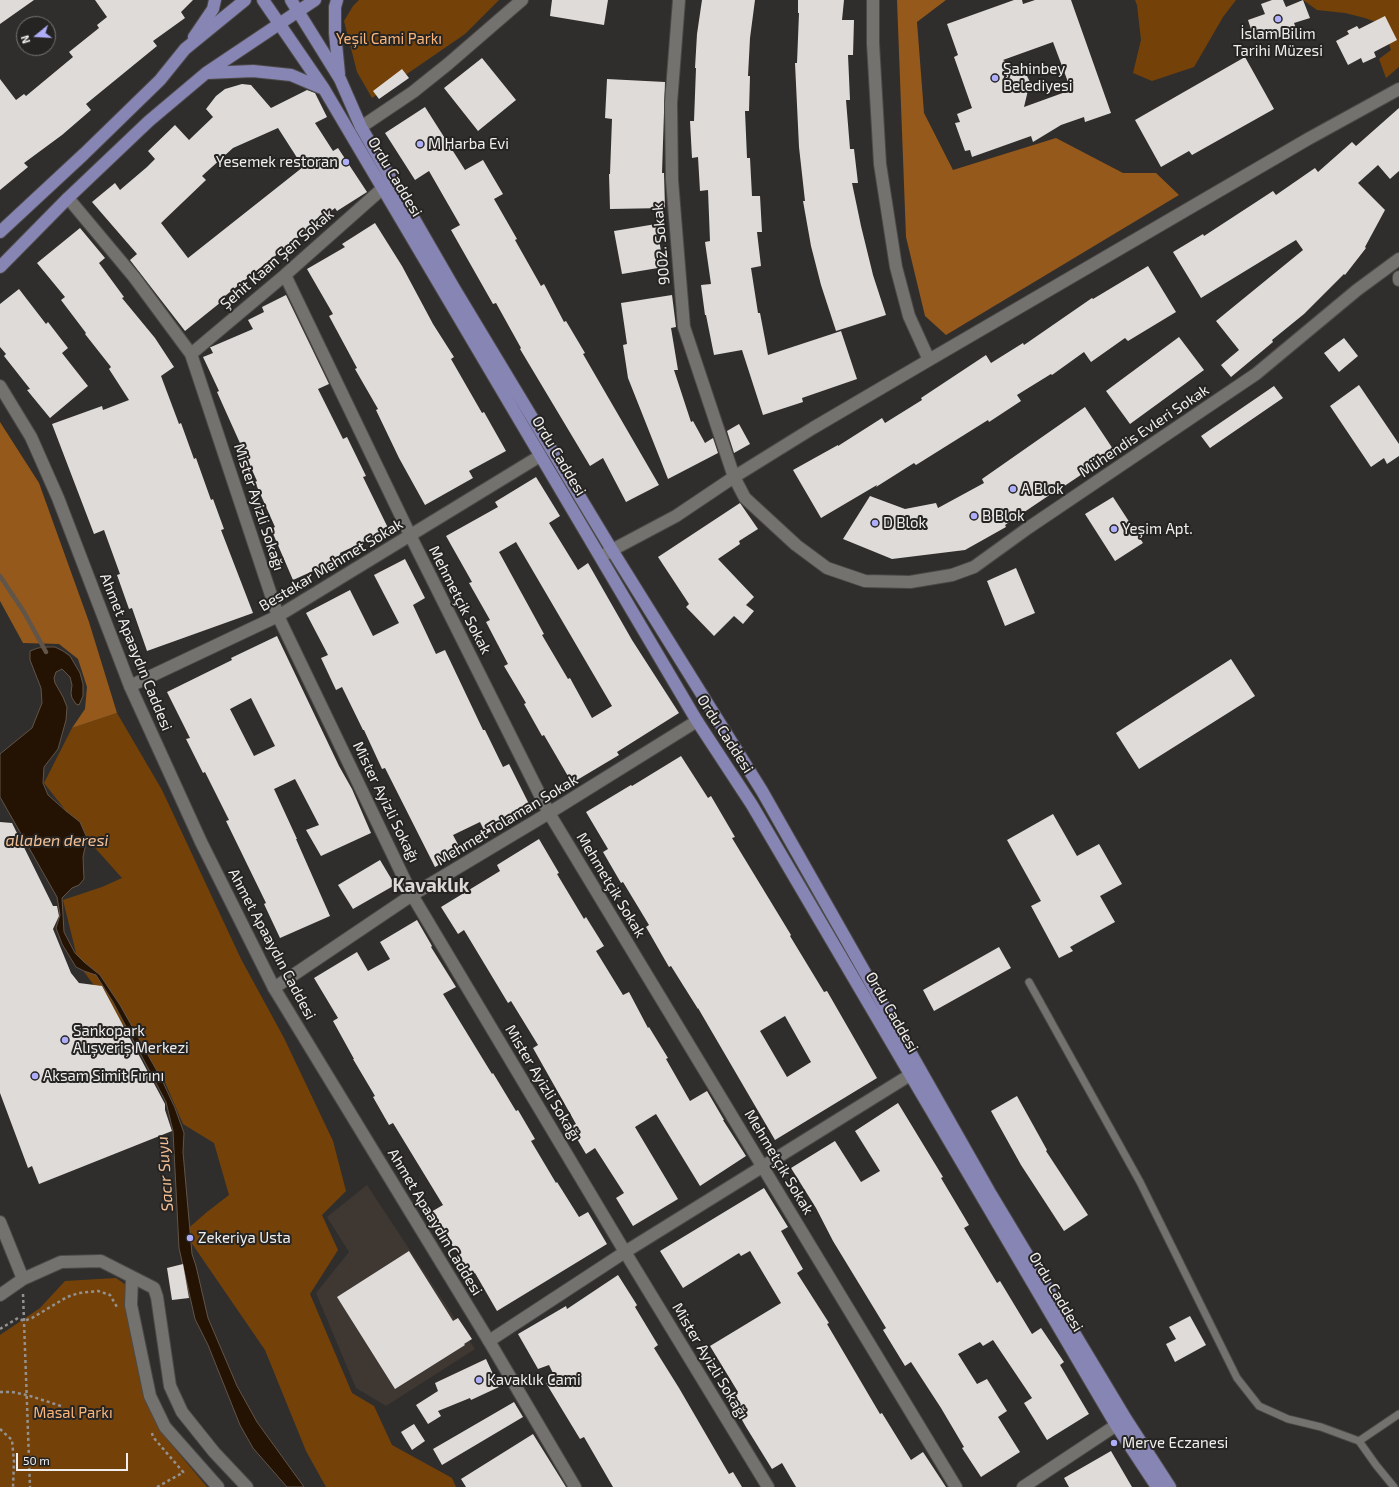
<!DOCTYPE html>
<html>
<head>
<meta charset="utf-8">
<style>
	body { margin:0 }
	#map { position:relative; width:1399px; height:1487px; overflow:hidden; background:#302e2c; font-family:"Exo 2",sans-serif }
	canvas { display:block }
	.north { position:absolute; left:16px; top:16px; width:40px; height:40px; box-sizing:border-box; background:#262422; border:1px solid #777574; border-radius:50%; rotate:252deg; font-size:11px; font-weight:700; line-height:16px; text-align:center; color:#f0efee }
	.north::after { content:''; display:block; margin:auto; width:14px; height:18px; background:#aeaefa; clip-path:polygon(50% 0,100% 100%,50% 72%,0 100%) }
	.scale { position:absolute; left:16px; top:1453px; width:112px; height:18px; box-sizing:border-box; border:2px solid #f0efee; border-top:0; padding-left:5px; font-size:12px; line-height:14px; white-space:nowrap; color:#f0efee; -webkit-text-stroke:3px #262422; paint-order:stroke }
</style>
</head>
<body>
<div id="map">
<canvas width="1399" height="1487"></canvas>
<div class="north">N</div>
<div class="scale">50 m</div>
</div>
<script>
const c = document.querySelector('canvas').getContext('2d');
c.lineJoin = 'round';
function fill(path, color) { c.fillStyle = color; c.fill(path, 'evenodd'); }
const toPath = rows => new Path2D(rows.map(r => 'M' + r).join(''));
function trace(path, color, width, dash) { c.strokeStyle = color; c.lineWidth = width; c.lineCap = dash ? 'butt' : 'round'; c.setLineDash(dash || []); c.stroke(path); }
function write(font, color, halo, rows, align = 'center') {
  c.font = font + ' "Exo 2",sans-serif'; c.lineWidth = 4; c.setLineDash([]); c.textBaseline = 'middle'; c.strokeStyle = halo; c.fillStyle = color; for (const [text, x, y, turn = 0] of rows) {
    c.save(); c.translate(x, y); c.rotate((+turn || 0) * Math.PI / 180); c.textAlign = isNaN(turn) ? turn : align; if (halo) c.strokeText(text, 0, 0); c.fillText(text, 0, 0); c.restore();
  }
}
const built = toPath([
	[367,1185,475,1349,386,1406,356,1388,316,1293,349,1252,327,1217]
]);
const green = toPath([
	[359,0,499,0,465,34,372,98,357,72,344,21,353,6],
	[1135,0,1236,0,1223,17,1194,67,1152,81,1133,73,1141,40,1137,5],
	[1303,0,1399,0,1399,67,1386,78,1379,59,1391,50,1383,25,1365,18,1345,13,1317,10],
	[117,713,162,790,241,959,284,1038,333,1141,346,1191,322,1215,338,1250,310,1294,352,1393,374,1406,392,1445,452,1478,456,1487,326,1487,306,1451,265,1350,184,1232,207,1212,229,1195,214,1143,183,1124,164,1080,79,965,63,900,102,887,122,878,96,849,44,783,72,728],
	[116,1278,126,1285,146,1401,161,1432,207,1487,0,1487,0,1335,40,1308,65,1281]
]);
const forest = toPath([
	[897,0,946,0,917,22,924,113,953,170,1056,138,1123,173,1156,173,1179,195,946,335,925,316,906,237],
	[0,422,39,483,89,622,117,713,72,728,85,709,87,687,78,659,59,644,23,643,0,601]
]);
const water = toPath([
	[47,647,55,647,63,651,70,656,80,673,83,684,83,696,79,705,76,704,72,698,71,693,72,685,70,677,62,669,56,672,54,678,55,683,63,697,67,707,66,720,58,749,44,767,43,783,48,795,66,811,80,822,87,838,83,857,84,879,79,885,72,888,62,898,64,932,75,953,84,962,100,975,120,1005,162,1080,175,1108,184,1133,183,1152,192,1254,196,1266,208,1318,237,1386,257,1422,304,1487,287,1487,253,1448,240,1425,208,1345,195,1319,179,1248,173,1131,166,1102,113,1002,96,975,84,971,76,967,62,944,56,928,60,915,57,897,0,797,0,754,32,728,42,703,41,688,30,660,30,651,38,648,47,647]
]);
const stream = toPath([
	[0,576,24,612,46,652]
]);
const building = toPath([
	[0,0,34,0,0,24],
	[95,0,193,0,181,12,185,18,153,41,157,46,86,104,91,110,62,135,24,163,28,167,0,190,0,79,16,100,24,94,26,96,73,57,69,52,99,28,97,25,107,17],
	[552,0,608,0,604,25,550,16],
	[702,0,755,0,750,38,748,76,750,76,749,111,745,111,747,158,750,158,752,196,760,196,762,232,757,232,761,266,751,268,758,313,760,313,768,355,841,331,857,379,802,398,803,402,763,415,742,350,714,355,706,315,705,315,701,285,711,284,705,242,710,241,708,190,700,191,698,157,692,158,690,121,694,121,696,68,695,68,697,34],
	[798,0,844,0,842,20,854,20,853,55,848,55,850,100,846,100,850,149,854,149,858,183,852,183,861,226,873,275,886,315,836,331,821,285,811,246,803,201,805,201,799,147,795,63,797,63,799,13,798,13],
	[1014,0,1022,0,1023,4,1035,0,1071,0,1111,113,1085,122,1084,117,1061,125,1033,142,1031,136,972,157,970,150,965,151,955,123,960,122,957,114,972,108,954,57,958,55,947,24],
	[1053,42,1071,90,1024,107,1030,82,1026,74,1003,60],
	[1272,0,1283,0,1286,7,1303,0,1310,18,1294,23,1297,31,1275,39,1272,32,1254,38,1248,20,1265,14,1261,4],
	[1385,16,1397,40,1374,52,1376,57,1363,63,1361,58,1348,65,1336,41,1349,34,1347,31,1357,26,1359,29],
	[1245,57,1274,109,1192,155,1189,151,1161,167,1135,120],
	[482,58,516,100,478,131,444,88],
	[402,69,409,78,379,99,373,91],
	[607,79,665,82,662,173,664,173,665,208,610,209,609,174,610,174,612,119,605,118],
	[242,84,251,85,271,108,307,90,315,93,327,117,315,123,333,151,338,148,367,192,337,211,335,208,225,296,226,298,185,331,130,260,137,254,92,202,115,183,120,190,147,167,155,159,148,151,175,125,189,140,213,117,206,109,216,96,225,89],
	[278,128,303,167,188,258,161,223,206,180,202,176,233,148],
	[425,107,465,170,483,160,503,194,494,199,517,239,515,240,541,286,544,284,564,322,566,321,585,353,583,354,659,485,626,502,603,458,590,466,520,349,521,348,496,303,493,304,451,230,460,225,429,171,415,180,385,133],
	[1399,108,1399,171,1390,179,1378,165,1358,183,1385,210,1365,247,1366,248,1345,275,1344,274,1304,314,1272,340,1273,342,1231,377,1221,365,1239,350,1216,321,1303,250,1296,240,1201,298,1173,252,1203,234,1204,236,1273,191,1276,195,1315,168,1318,172,1352,142,1356,146],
	[375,223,402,266,433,324,454,357,451,359,482,413,484,412,506,451,469,471,473,478,425,505,399,458,376,410,378,409,355,369,357,368,329,316,333,314,307,269,345,247,342,244],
	[656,224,664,267,622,274,614,231],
	[80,228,105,258,99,263,124,297,122,298,155,338,174,367,161,376,179,424,181,423,194,459,196,458,211,500,213,499,224,529,221,530,253,613,147,651,132,608,129,609,117,575,120,574,104,530,94,534,52,424,102,406,103,410,129,400,109,369,111,367,85,334,86,333,61,300,65,297,37,263],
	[1148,266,1176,312,1128,341,1125,338,1091,362,1084,352,1052,375,1051,374,1017,395,1021,401,989,422,988,420,916,465,914,463,876,487,877,485,821,518,793,470,838,445,838,446,882,418,885,423,922,400,921,398,986,355,991,363,1023,343,1024,345,1092,298,1093,299],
	[19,289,46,324,48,322,68,348,62,353,88,386,50,418,27,390,30,389,4,356,6,354,0,347,0,304],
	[286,295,329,384,318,389,343,439,347,437,366,476,363,477,389,530,340,553,342,558,293,580,271,529,275,527,255,482,257,481,217,392,219,391,203,357,213,353,210,347,211,347,253,329,248,320,264,312,262,307],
	[672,295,676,327,671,328,678,370,674,370,691,422,693,421,705,443,713,438,718,453,668,479,628,378,623,345,627,344,621,303],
	[1179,337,1204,370,1130,424,1106,391],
	[1344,338,1358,356,1339,372,1324,353],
	[1359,385,1399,444,1399,456,1387,464,1384,458,1371,467,1330,406],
	[1274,386,1283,398,1210,448,1201,436],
	[1085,407,1115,452,1051,495,1051,494,1005,525,1006,527,965,550,892,559,843,539,870,496,905,509,936,503,938,508,984,483,982,479],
	[739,424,750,444,734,453,727,431],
	[536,477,560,516,549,523,578,570,588,563,632,640,679,713,617,752,619,755,572,783,544,735,542,736,524,704,526,703,504,666,508,664,486,622,490,620,469,583,472,582,446,536,498,507,495,502],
	[516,542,612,706,592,718,570,678,568,679,542,635,544,634,499,552],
	[1113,497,1143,543,1115,561,1085,514],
	[740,503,758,529,739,541,740,544,718,559,754,597,746,605,754,611,743,624,734,616,714,636,686,607,689,604,658,557],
	[405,559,425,598,413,605,436,654,445,650,483,730,485,730,503,767,509,764,532,810,486,834,480,822,453,835,462,852,435,867,385,768,382,769,364,730,363,730,342,687,336,690,321,658,328,655,306,613,350,590,373,636,399,623,374,575],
	[1016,568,1035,613,1005,626,987,581],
	[277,636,339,766,352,789,371,833,321,856,306,830,319,825,295,779,274,789,297,839,296,839,330,916,280,938,264,904,266,903,226,821,229,820,205,772,203,773,186,739,190,738,167,692,232,660,231,658],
	[251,698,275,746,254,756,230,709],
	[1231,659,1255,696,1139,769,1116,733],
	[681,756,708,798,711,796,735,837,732,838,791,935,790,936,824,992,827,991,877,1078,775,1140,698,1008,698,1009,671,966,669,967,646,927,649,925,623,882,621,883,603,852,608,849,586,812,631,785,632,786],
	[785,1016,811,1062,787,1077,760,1031],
	[1053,814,1077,856,1099,844,1122,884,1100,896,1115,922,1070,947,1073,951,1059,958,1031,906,1041,901,1007,840],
	[0,822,12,823,53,906,57,906,59,916,53,929,71,973,79,983,102,986,165,1104,165,1110,172,1131,39,1184,32,1166,28,1168,0,1093],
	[539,839,559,873,557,874,584,919,586,917,604,946,596,951,623,995,629,992,648,1028,649,1027,668,1058,666,1059,690,1101,707,1091,724,1120,723,1120,746,1156,700,1186,656,1114,635,1127,678,1199,633,1226,616,1198,624,1193,595,1148,586,1154,570,1127,576,1124,533,1048,538,1045,511,1001,508,1003,464,930,458,934,441,907,500,871,497,865],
	[380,860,395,885,353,909,338,885],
	[417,920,432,946,431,947,456,987,443,994,492,1074,493,1073,516,1111,518,1110,535,1139,531,1141,556,1183,557,1182,579,1217,588,1212,607,1244,497,1311,475,1273,471,1275,431,1212,443,1205,393,1123,389,1125,373,1097,375,1096,353,1059,354,1059,333,1021,338,1018,314,978,357,952,368,971,390,959,380,942],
	[999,947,1011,968,934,1011,923,990],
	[1017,1096,1047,1150,1046,1151,1088,1215,1064,1231,1021,1165,991,1111],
	[898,1103,943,1177,941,1178,969,1225,964,1228,997,1283,1000,1281,1032,1334,1041,1328,1064,1362,1060,1365,1089,1414,1047,1440,1024,1403,1032,1398,993,1340,983,1346,980,1342,958,1354,977,1384,987,1379,1007,1411,998,1417,1020,1452,981,1477,962,1448,964,1447,941,1408,911,1362,905,1366,883,1330,886,1328,833,1241,816,1208,791,1168,835,1141,861,1182,880,1171,855,1131],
	[764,1188,788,1227,781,1231,803,1269,797,1273,829,1323,827,1324,880,1414,882,1413,911,1460,923,1452,946,1487,796,1487,782,1463,772,1469,746,1427,729,1397,738,1392,710,1346,781,1303,750,1251,741,1256,739,1253,683,1288,660,1251],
	[409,1251,453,1321,458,1318,472,1339,464,1344,465,1345,395,1389,337,1297],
	[183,1264,189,1298,172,1300,167,1268],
	[618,1275,637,1305,635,1307,658,1345,654,1348,679,1388,729,1474,733,1472,742,1487,613,1487,584,1437,580,1439,546,1383,555,1377,549,1365,538,1369,518,1334,566,1306,567,1309],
	[1190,1316,1206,1345,1175,1362,1166,1344,1176,1339,1169,1327],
	[486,1359,499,1387,471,1400,470,1398,438,1411,441,1416,428,1424,416,1405,438,1391,435,1383],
	[514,1402,523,1417,442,1465,433,1449],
	[414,1424,425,1441,412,1450,401,1432],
	[533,1434,566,1487,466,1487,461,1479],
	[1111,1451,1132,1487,1069,1487,1064,1478]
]);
const path = toPath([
	[23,1294,30,1487],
	[0,1329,18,1318,24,1321,32,1318,67,1297,79,1293,98,1291,110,1295,117,1307],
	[0,1392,12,1392,27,1395,61,1406],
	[0,1429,12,1440,14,1462,13,1487],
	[152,1433,153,1437,184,1473],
	[157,1487,184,1472]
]);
const service = toPath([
	[1029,982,1140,1182,1237,1378,1259,1406,1288,1419,1321,1427,1359,1441],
	[1394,1487,1376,1465,1359,1441,1399,1414]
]);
const minor = toPath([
	[679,0,671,103,672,180,684,327,734,477,745,498,796,545,827,568,865,581,910,582,952,575,974,567,1028,528,1256,374,1357,290,1399,259],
	[873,0,873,43,880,164,896,267,909,316,929,360],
	[361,127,413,92,448,64,522,0],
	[68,198,134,277,191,354,278,616,412,895,625,1252,768,1487],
	[285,275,411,537,549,813,956,1487],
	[191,354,285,275,383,188],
	[601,557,612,550,676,516,734,477,813,428,929,360,1308,139,1399,89],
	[130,686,278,616,540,456],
	[274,988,412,895,549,813,697,721],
	[0,1222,23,1279],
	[132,1278,131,1305,150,1396,165,1427,218,1487],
	[0,1295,23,1279,61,1262,101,1261,154,1288,157,1297,170,1386,182,1412,214,1452,247,1487],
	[489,1341,625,1252,910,1075]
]);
const tertiary = toPath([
	[0,386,31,437,58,498,130,686,201,842,274,988,489,1341,575,1487],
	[1023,1487,1124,1420]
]);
const secondary = toPath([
	[1399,277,1399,280]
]);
const primary = toPath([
	[263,0,324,89,697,721,752,805,1116,1425,1157,1487],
	[291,0,340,79,361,127,454,288,612,550,762,791,989,1191,1126,1419,1170,1487],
	[337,0,335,7,335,33,339,74],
	[194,37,213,9,215,0],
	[207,73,253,71,291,75,324,89],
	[0,232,84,154,160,80,185,49,245,0],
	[0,267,68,198,149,121,206,73,315,0]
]);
const markers = [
	[1278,19,4,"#aeaefa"],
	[995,78,4,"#aeaefa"],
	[420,144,4,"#aeaefa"],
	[346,162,4,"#aeaefa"],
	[1013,489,4,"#aeaefa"],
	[974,516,4,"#aeaefa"],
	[875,523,4,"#aeaefa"],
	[1114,529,4,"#aeaefa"],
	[65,1040,4,"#aeaefa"],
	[35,1076,4,"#aeaefa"],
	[190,1238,4,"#aeaefa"],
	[479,1380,4,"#aeaefa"],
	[1114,1443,4,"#aeaefa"]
];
const poiNames = [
	["İslam Bilim",1278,34,"center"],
	["Tarihi Müzesi",1278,51,"center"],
	["Şahinbey",1003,69],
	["Belediyesi",1003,86],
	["M Harba Evi",428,144],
	["Yesemek restoran",338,162,"right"],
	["A Blok",1021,489],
	["B Blok",982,516],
	["D Blok",883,523],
	["Yeşim Apt.",1122,529],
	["Sankopark",73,1031],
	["Alışveriş Merkezi",73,1048],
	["Aksam Simit Fırını",43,1076],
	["Zekeriya Usta",198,1238],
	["Kavaklık Cami",487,1380],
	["Merve Eczanesi",1122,1443]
];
const parkNames = [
	["Yeşil Cami Parkı",389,39],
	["Masal Parkı",73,1413]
];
const streetNames = [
	["Ordu Caddesi",395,177,59],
	["9002. Sokak",661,244,-95],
	["Şehit Kaan Şen Sokak",277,259,-41],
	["Mühendis Evleri Sokak",1144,431,-34],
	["Ordu Caddesi",559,456,59],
	["Mister Ayizli Sokağı",259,507,72],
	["Bestekar Mehmet Sokak",331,565,-31],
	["Mehmetçik Sokak",460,600,63],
	["Ahmet Apaaydın Caddesi",136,652,68],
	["Ordu Caddesi",725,734,57],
	["Mister Ayizli Sokağı",386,802,64],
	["Mehmet Tolaman Sokak",507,820,-31],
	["Mehmetçik Sokak",611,885,59],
	["Ahmet Apaaydın Caddesi",272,944,62],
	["Ordu Caddesi",892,1012,60],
	["Mister Ayizli Sokağı",543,1083,59],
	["Mehmetçik Sokak",779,1162,59],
	["Ahmet Apaaydın Caddesi",435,1222,59],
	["Ordu Caddesi",1056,1292,59],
	["Mister Ayizli Sokağı",710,1361,59]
];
const waterNames = [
	["allaben deresi",57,841],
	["Sacır Suyu",165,1174,-94]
];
const districtNames = [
	["Kavaklık",431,886]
];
fill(built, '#3f3832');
fill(green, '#744209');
fill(forest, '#94591b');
fill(water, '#241202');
trace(water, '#615449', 1);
trace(stream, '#615449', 4.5);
fill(building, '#dfdbd9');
trace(service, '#4c4a48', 9);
trace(minor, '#4c4a48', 14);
trace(tertiary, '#4c4a48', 14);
trace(secondary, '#4c4a48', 14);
trace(primary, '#4c4a48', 14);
trace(path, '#939290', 2.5, [3, 3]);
trace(service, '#74726f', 7);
trace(minor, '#74726f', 12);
trace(tertiary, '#74726f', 12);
trace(secondary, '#74726f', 12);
trace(primary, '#8785b3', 12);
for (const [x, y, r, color] of markers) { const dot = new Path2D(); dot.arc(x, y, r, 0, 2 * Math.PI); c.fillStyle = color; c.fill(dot); trace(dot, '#262422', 1.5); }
write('15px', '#f0efee', '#262422', poiNames, 'left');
write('15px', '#fab67b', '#262422', parkNames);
write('15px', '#f0efee', '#262422', streetNames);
write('italic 16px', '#f3c095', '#262422', waterNames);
write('bold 19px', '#dcd9d7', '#262422', districtNames);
</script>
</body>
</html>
